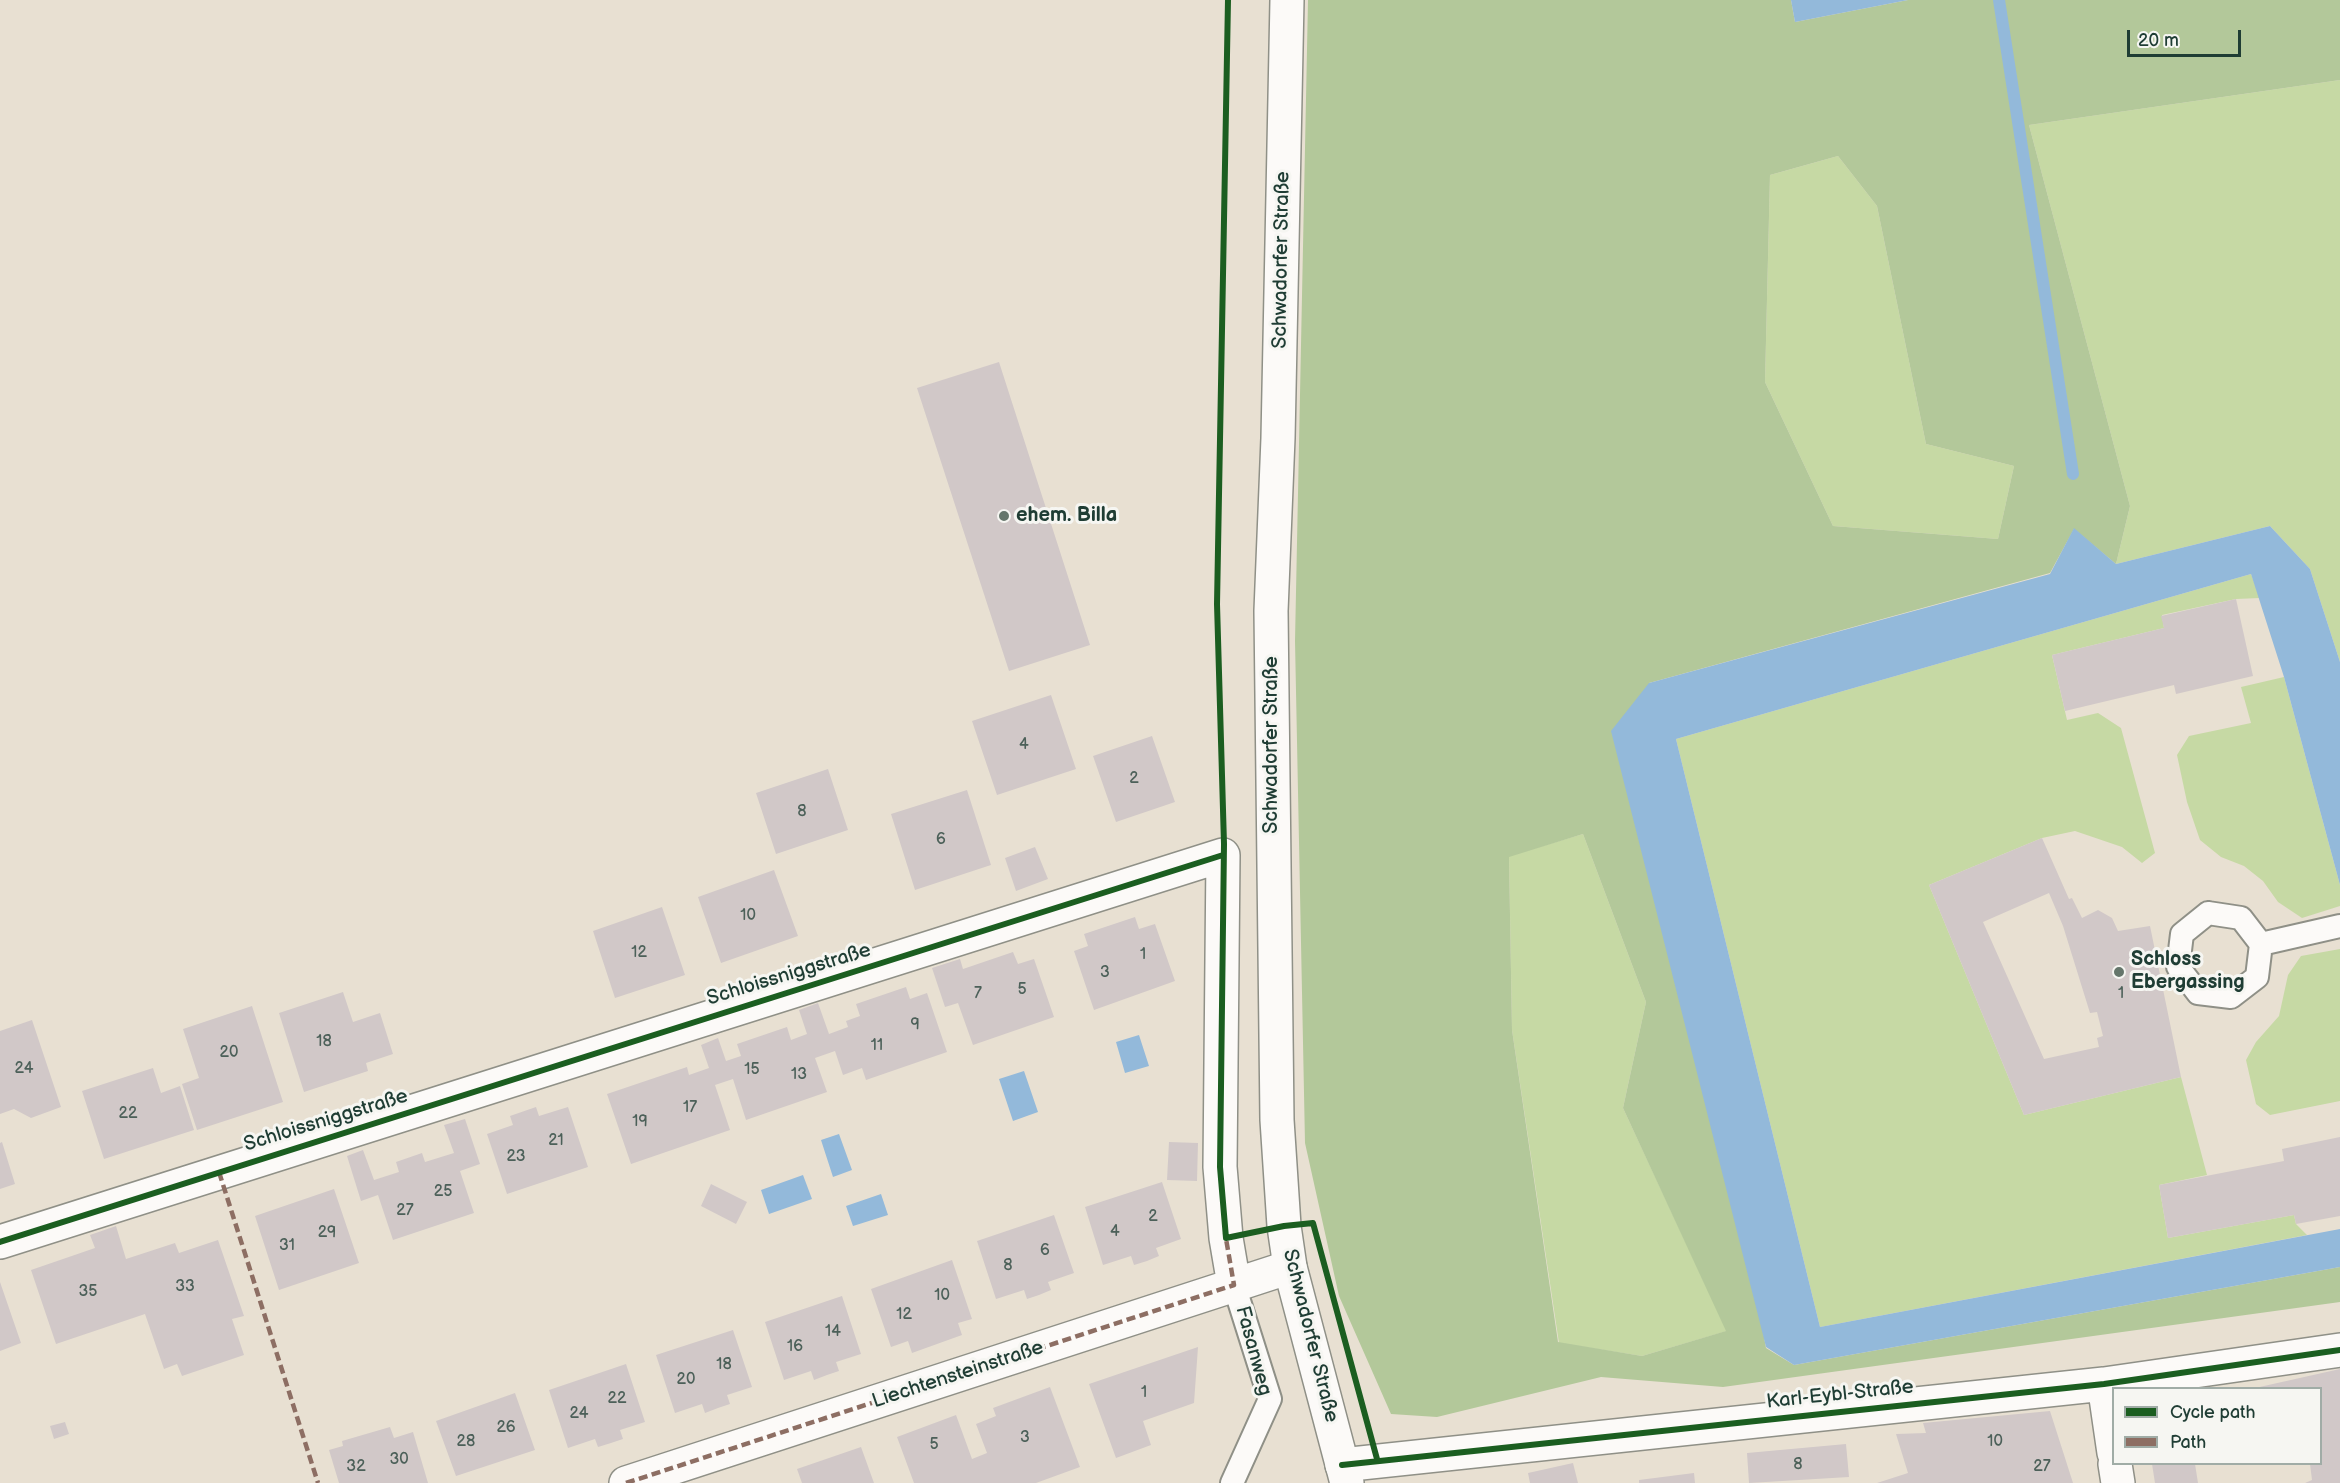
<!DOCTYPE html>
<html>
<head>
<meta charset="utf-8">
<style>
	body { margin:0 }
	#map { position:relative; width:2340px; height:1483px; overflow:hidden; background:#e8e0d2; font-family:"Balsamiq Sans",sans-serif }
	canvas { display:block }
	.legend { position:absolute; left:2112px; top:1387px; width:210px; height:78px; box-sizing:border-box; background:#f6f6f2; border:2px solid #a0aca6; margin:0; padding:8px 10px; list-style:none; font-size:18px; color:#1f3d34 }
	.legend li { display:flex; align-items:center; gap:12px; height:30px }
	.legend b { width:30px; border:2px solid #a0aca6 }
	.scale { position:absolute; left:2127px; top:30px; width:114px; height:27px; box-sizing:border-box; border:3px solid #1f3d34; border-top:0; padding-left:8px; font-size:18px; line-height:21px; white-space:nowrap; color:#1f3d34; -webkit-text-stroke:4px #f6f6f2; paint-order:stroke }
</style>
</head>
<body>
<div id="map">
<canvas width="2340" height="1483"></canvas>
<ul class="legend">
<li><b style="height:8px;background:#1b5e20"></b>Cycle path</li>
<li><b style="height:8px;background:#8d6e63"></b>Path</li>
</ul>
<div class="scale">20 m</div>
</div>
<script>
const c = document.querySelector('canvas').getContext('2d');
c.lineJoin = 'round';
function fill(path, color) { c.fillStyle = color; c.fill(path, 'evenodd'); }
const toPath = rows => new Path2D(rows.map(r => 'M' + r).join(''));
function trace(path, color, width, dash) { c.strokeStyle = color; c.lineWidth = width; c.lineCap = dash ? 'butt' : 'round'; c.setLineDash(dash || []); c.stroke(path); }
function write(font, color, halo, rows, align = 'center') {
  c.font = font + ' "Balsamiq Sans",sans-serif'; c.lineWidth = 6; c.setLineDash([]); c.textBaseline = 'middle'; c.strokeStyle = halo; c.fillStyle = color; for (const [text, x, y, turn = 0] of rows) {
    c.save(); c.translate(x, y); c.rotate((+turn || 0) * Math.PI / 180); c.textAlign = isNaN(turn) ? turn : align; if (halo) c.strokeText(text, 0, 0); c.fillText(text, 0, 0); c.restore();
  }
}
const green = toPath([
	[2340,80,2340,662,2310,569,2270,526,2116,564,2130,506,2029,125],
	[1838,156,1877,206,1926,444,2014,466,1998,539,1833,526,1765,382,1770,175],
	[2251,574,2260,598,2236,599,2162,615,2164,628,2052,655,2067,720,2098,713,2121,728,2155,853,2142,863,2122,847,2075,831,2042,838,1929,885,2024,1115,2181,1077,2207,1175,2159,1185,2168,1238,2294,1215,2296,1224,2307,1235,1820,1327,1676,739],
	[2284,677,2340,885,2340,906,2302,918,2278,902,2263,881,2244,866,2221,857,2200,840,2187,802,2177,755,2189,736,2251,723,2241,687],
	[1583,834,1646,1002,1623,1108,1727,1331,1642,1356,1559,1343,1512,1030,1509,856],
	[2340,949,2340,1101,2270,1115,2256,1104,2246,1060,2256,1042,2279,1016,2288,975,2301,956]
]);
const forest = toPath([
	[1308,0,1791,0,1795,22,1908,0,2340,0,2340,80,2029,125,2130,506,2116,564,2074,529,2050,573,1649,683,1766,1348,1794,1365,2340,1267,2340,1302,1723,1387,1601,1377,1437,1417,1391,1414,1339,1296,1305,1143,1295,641],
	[1838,156,1877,206,1926,444,2014,466,1998,539,1833,526,1765,382,1770,175],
	[1583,834,1646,1002,1623,1108,1726,1331,1642,1356,1558,1342,1512,1030,1509,857]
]);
const water = toPath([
	[1791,0,1908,0,1795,22],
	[2270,526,2310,569,2340,662,2340,885,2284,677,2251,574,1676,739,1820,1327,2340,1229,2340,1267,1794,1365,1766,1347,1611,731,1649,683,2050,574,2074,528,2116,564],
	[1139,1035,1149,1066,1125,1073,1116,1042],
	[1024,1071,1038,1112,1013,1121,999,1079],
	[839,1134,852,1170,833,1177,821,1140],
	[803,1175,812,1199,769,1214,761,1190],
	[881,1194,888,1215,853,1226,846,1206]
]);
const stream = toPath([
	[1999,0,2073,474]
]);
const building = toPath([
	[999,362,1090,645,1009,671,917,388],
	[2236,599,2253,676,2176,694,2174,685,2065,711,2052,655,2164,628,2161,616],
	[1051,695,1076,769,997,795,972,721],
	[1152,736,1175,802,1116,822,1093,756],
	[828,769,848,830,776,854,756,793],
	[967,790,991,865,915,890,891,814],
	[2042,838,2069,899,2072,898,2082,918,2098,910,2112,918,2118,931,2150,926,2181,1077,2024,1115,1929,885],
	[2049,893,2063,926,2090,1013,2097,1012,2103,1036,2097,1038,2099,1047,2044,1059,1983,922],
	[1035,847,1048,879,1016,891,1005,858],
	[774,870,798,936,721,963,698,897],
	[662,907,685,975,615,998,593,931],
	[1135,917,1139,929,1155,924,1175,981,1094,1010,1074,951,1088,946,1084,934],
	[1013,952,1018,964,1034,959,1054,1017,973,1045,958,1003,945,1007,932,968,960,959,963,969],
	[906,987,910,999,927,993,947,1052,866,1080,862,1068,843,1075,835,1051,815,1058,827,1092,746,1120,733,1079,715,1085,730,1130,631,1164,607,1094,687,1067,689,1075,709,1068,701,1045,718,1038,726,1061,741,1056,737,1044,787,1027,791,1040,807,1034,799,1010,818,1003,829,1034,848,1027,846,1021,860,1016,856,1004],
	[343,992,353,1022,380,1013,393,1054,366,1063,368,1071,304,1092,279,1013],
	[252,1006,283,1102,197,1130,182,1084,199,1078,183,1029],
	[32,1020,61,1107,31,1118,14,1109,0,1114,0,1031],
	[153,1068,161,1093,180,1086,194,1130,104,1159,82,1091],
	[536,1107,539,1116,568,1107,588,1167,507,1194,487,1134,513,1125,510,1116],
	[465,1119,480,1164,460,1171,474,1213,393,1240,378,1195,361,1201,347,1156,363,1150,374,1180,399,1172,396,1162,422,1153,425,1162,454,1153,444,1125],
	[2340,1137,2340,1216,2296,1224,2294,1215,2168,1238,2159,1185,2284,1161,2282,1149],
	[2,1142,15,1184,0,1189,0,1143],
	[1169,1142,1198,1143,1197,1181,1167,1180],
	[1162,1182,1181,1239,1156,1248,1159,1256,1147,1261,1134,1265,1131,1256,1103,1265,1085,1207],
	[711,1184,747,1202,736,1224,701,1206],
	[334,1189,359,1263,279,1290,255,1216],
	[1054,1215,1074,1273,1048,1282,1051,1290,1039,1295,1027,1299,1024,1290,996,1299,977,1241],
	[116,1226,126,1259,175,1243,179,1253,218,1240,244,1316,232,1319,244,1355,182,1376,177,1364,164,1369,145,1314,56,1344,31,1270,95,1248,90,1235],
	[952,1260,972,1319,958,1323,962,1335,912,1353,908,1341,891,1347,871,1289],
	[0,1282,21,1343,0,1351],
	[842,1296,861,1354,836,1362,839,1371,827,1375,814,1380,811,1371,784,1380,765,1322],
	[733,1330,752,1387,727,1395,730,1404,718,1408,705,1413,702,1404,675,1413,656,1355],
	[1198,1347,1194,1403,1143,1421,1151,1445,1116,1458,1089,1384],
	[626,1364,645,1422,620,1430,623,1439,611,1443,598,1447,595,1439,568,1448,549,1390],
	[2340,1369,2340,1483,2305,1483,2312,1480,2310,1464,2320,1464,2320,1388,2255,1388],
	[1050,1387,1080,1467,1036,1483,914,1483,897,1437,956,1415,972,1459,987,1453,976,1424,996,1416,993,1408],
	[515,1393,535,1450,456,1476,436,1421],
	[2050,1411,2073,1483,1877,1483,1908,1473,1896,1434,1926,1433,1923,1423],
	[65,1422,69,1434,54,1439,50,1426],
	[390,1427,394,1438,413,1432,428,1483,339,1483,329,1450,343,1446,342,1441],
	[1846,1444,1849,1477,1749,1483,1747,1453],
	[861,1447,874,1483,802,1483,797,1469],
	[1573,1463,1578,1483,1530,1483,1528,1473],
	[2152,1464,2195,1464,2198,1483,2155,1483],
	[1694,1473,1695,1483,1639,1483,1639,1480]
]);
const lane = toPath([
	[2208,913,2241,918,2261,944,2257,977,2231,997,2198,993,2178,967,2182,934,2208,913],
	[2261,944,2340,926],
	[1232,1483,1270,1399,1234,1285]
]);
const street = toPath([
	[0,1242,1223,855,1220,1167,1226,1238,1234,1285],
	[2104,1384,2114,1453],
	[2115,1464,2118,1483],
	[1342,1465,2104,1384,2340,1350],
	[626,1483,1290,1267]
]);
const secondary = toPath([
	[1287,0,1278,438,1271,611,1277,1120,1284,1226,1290,1267,1347,1483]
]);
const quiet = toPath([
	[219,1172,318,1483],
	[626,1483,1234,1285,1225,1233]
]);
const cycleway = toPath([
	[1228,0,1217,604,1224,844,1220,1167,1226,1238,1284,1226,1313,1223,1377,1459],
	[0,1242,1223,855],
	[1342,1465,2104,1384,2340,1350]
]);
const markers = [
	[1004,516,6,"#65766b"],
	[2119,972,6,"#65766b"]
];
const numberNames = [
	["4",1024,745],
	["2",1134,779],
	["8",802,812],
	["6",941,840],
	["10",748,916],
	["12",639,953],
	["1",1143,955],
	["3",1105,973],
	["5",1022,990],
	["7",978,994],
	["1",2121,994],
	["9",915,1025],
	["18",324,1042],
	["11",877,1046],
	["20",229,1053],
	["24",24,1069],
	["15",752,1070],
	["13",799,1075],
	["17",690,1108],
	["22",128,1114],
	["19",640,1122],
	["21",556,1141],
	["23",516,1157],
	["25",443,1192],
	["27",405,1211],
	["2",1153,1217],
	["4",1115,1232],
	["29",327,1233],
	["31",287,1246],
	["6",1045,1251],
	["8",1008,1266],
	["33",185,1287],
	["35",88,1292],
	["10",942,1296],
	["12",904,1315],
	["14",833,1332],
	["16",795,1347],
	["18",724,1365],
	["20",686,1380],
	["1",1144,1393],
	["22",617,1399],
	["24",579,1414],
	["26",506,1428],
	["3",1025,1438],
	["28",466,1442],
	["10",1995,1442],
	["5",934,1445],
	["30",399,1460],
	["8",1798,1465],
	["32",356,1467],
	["27",2042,1467]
];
const streetNames = [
	["Schwadorfer Straße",1282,260,-89],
	["Schwadorfer Straße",1272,745,-90],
	["Schloissniggstraße",789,975,-17],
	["Schloissniggstraße",326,1121,-17],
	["Schwadorfer Straße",1310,1336,76],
	["Fasanweg",1253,1351,75],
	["Liechtensteinstraße",958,1375,-18],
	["Karl-Eybl-Straße",1840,1395,-6]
];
const poiNames = [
	["ehem. Billa",1016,516],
	["Schloss",2131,960],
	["Ebergassing",2131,983]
];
fill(green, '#c6d9a4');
fill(forest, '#b3c89a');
fill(water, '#93b9da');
trace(stream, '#93b9da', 12);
fill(building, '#d1c8c8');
trace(lane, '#8f9087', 26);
trace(street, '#8f9087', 36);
trace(secondary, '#8f9087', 36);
trace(lane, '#fcfaf8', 22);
trace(street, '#fcfaf8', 33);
trace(secondary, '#fcfaf8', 33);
trace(quiet, '#8d6e63', 4.5, [9, 4.5]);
trace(cycleway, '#1b5e20', 6);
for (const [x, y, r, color] of markers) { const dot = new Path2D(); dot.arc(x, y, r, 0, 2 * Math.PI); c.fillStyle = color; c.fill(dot); trace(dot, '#f6f6f2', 2); }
write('16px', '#4c6059', null, numberNames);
write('20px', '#1f3d34', '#f6f6f2', streetNames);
write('bold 20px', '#1f3d34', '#f6f6f2', poiNames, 'left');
</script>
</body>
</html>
